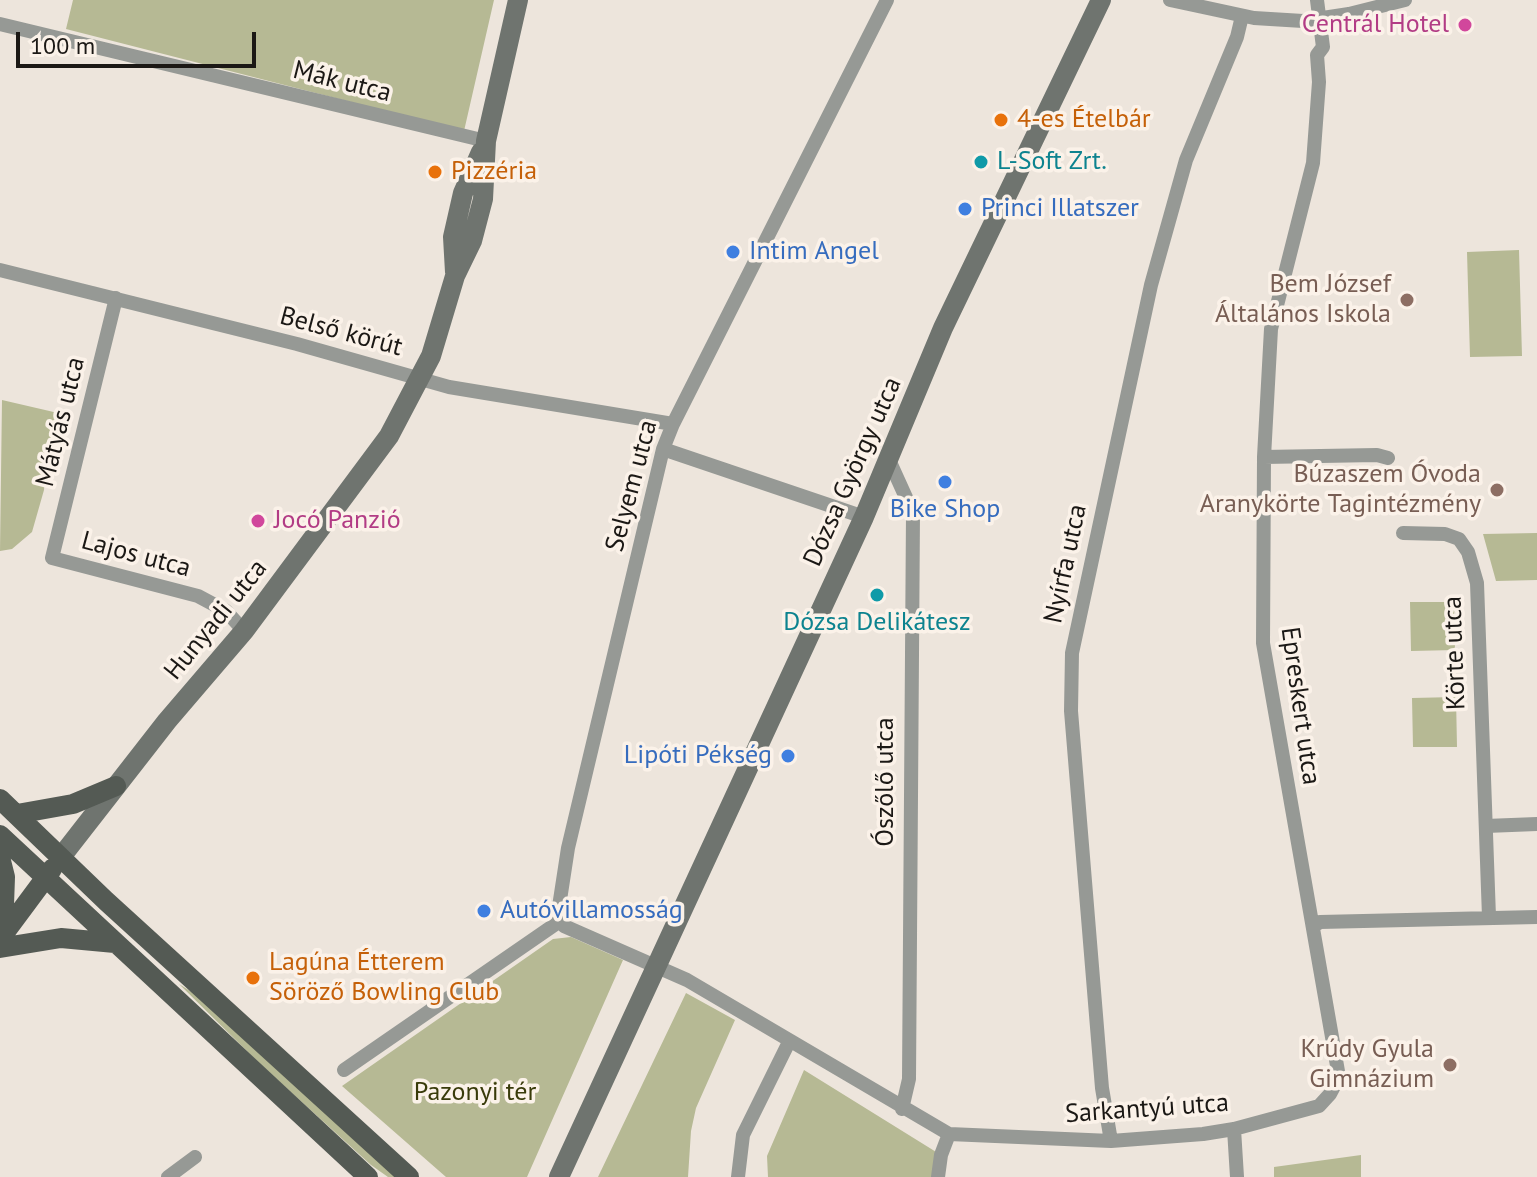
<!DOCTYPE html>
<html>
<head>
<meta charset="utf-8">
<style>
	body { margin:0 }
	#map { position:relative; width:1537px; height:1177px; overflow:hidden; background:#ede5dc; font-family:"PT Sans",sans-serif }
	canvas { display:block }
	.scale { position:absolute; left:16px; top:32px; width:240px; height:36px; box-sizing:border-box; border:4px solid #1b1815; border-top:0; padding-left:10px; font-size:24px; line-height:28px; white-space:nowrap; color:#1b1815; -webkit-text-stroke:6px #fbf2e9; paint-order:stroke }
</style>
</head>
<body>
<div id="map">
<canvas width="1537" height="1177"></canvas>
<div class="scale">100 m</div>
</div>
<script>
const c = document.querySelector('canvas').getContext('2d');
c.lineJoin = 'round';
function fill(path, color) { c.fillStyle = color; c.fill(path, 'evenodd'); }
const toPath = rows => new Path2D(rows.map(r => 'M' + r).join(''));
function trace(path, color, width, dash) { c.strokeStyle = color; c.lineWidth = width; c.lineCap = dash ? 'butt' : 'round'; c.setLineDash(dash || []); c.stroke(path); }
function write(font, color, halo, rows, align = 'center') {
  c.font = font + ' "PT Sans",sans-serif'; c.lineWidth = 7; c.setLineDash([]); c.textBaseline = 'middle'; c.strokeStyle = halo; c.fillStyle = color; for (const [text, x, y, turn = 0] of rows) {
    c.save(); c.translate(x, y); c.rotate((+turn || 0) * Math.PI / 180); c.textAlign = isNaN(turn) ? turn : align; if (halo) c.strokeText(text, 0, 0); c.fillText(text, 0, 0); c.restore();
  }
}
const green = toPath([
	[73,0,494,0,464,131,66,29],
	[1519,250,1522,356,1470,357,1467,252],
	[2,400,58,413,46,465,44,490,32,532,12,549,0,551],
	[1537,533,1537,580,1496,581,1483,534],
	[1410,602,1454,602,1455,650,1411,651],
	[1456,697,1457,747,1413,747,1412,698],
	[571,937,623,960,527,1177,446,1177,342,1086,553,939],
	[179,984,206,1001,399,1177,388,1177,371,1165,259,1063],
	[686,993,735,1020,696,1108,691,1131,688,1177,598,1177],
	[804,1070,941,1155,938,1177,768,1177,767,1156],
	[1361,1155,1361,1177,1274,1177,1274,1167]
]);
const street = toPath([
	[887,0,673,424,663,449,568,848,558,913,560,921,564,926,687,980,949,1134,1111,1141,1203,1134,1234,1129,1319,1106,1330,1094,1339,1077,1263,643,1264,457,1271,329,1313,163,1319,82,1317,55,1323,47,1317,0],
	[1170,0,1254,18,1303,21,1349,14,1405,0],
	[0,24,486,141],
	[0,270,297,344,449,387,673,424],
	[116,298,52,558,198,596,226,611,244,631],
	[663,449,864,517],
	[1264,457,1377,455,1388,458],
	[889,460,913,513,909,1079,902,1109],
	[1403,533,1445,534,1459,539,1468,552,1477,583,1489,917],
	[1486,826,1537,824],
	[1314,926,1320,922,1537,917],
	[344,1070,560,921],
	[1234,1129,1237,1177],
	[1111,1141,1102,1088,1071,711,1072,653,1151,285,1186,160,1237,37,1242,16],
	[168,1177,195,1157],
	[738,1177,743,1135,789,1042],
	[938,1177,941,1155,949,1134]
]);
const secondary = toPath([
	[455,272,453,237,463,193,481,152],
	[61,857,167,721,244,631,389,436,431,356,455,276,472,241,483,199,486,141,518,0],
	[559,1177,864,517,943,328,1101,0]
]);
const primary = toPath([
	[0,799,106,901,409,1177],
	[17,814,73,804,116,786],
	[0,835,368,1177],
	[0,857,5,877,4,905,0,917],
	[0,939,52,869],
	[0,948,61,938,115,943]
]);
const markers = [
	[1465,25,8,"#d1479c"],
	[1001,120,8,"#e8710a"],
	[981,162,8,"#0f9aa8"],
	[435,172,8,"#e8710a"],
	[965,209,8,"#3f7fe0"],
	[733,252,8,"#3f7fe0"],
	[1407,300,8,"#8d6e63"],
	[945,482,8,"#3f7fe0"],
	[1497,490,8,"#8d6e63"],
	[258,521,8,"#d1479c"],
	[877,595,8,"#0f9aa8"],
	[788,756,8,"#3f7fe0"],
	[484,911,8,"#3f7fe0"],
	[253,978,8,"#e8710a"],
	[1450,1065,8,"#8d6e63"]
];
const hotelNames = [
	["Centrál Hotel",1449,25],
	["Jocó Panzió",274,521,"left"]
];
const streetNames = [
	["Mák utca",342,82,14],
	["Belső körút",341,332,15],
	["Mátyás utca",61,422,-76],
	["Dózsa György utca",853,472,-66],
	["Selyem utca",632,486,-75],
	["Lajos utca",136,555,15],
	["Nyírfa utca",1066,564,-78],
	["Hunyadi utca",216,620,-51],
	["Körte utca",1455,653,-92],
	["Epreskert utca",1300,706,82],
	["Ószőlő utca",886,782,-90],
	["Sarkantyú utca",1147,1109,-4]
];
const foodNames = [
	["4-es Ételbár",1017,120],
	["Pizzéria",451,172],
	["Lagúna Étterem",269,963],
	["Söröző Bowling Club",269,993]
];
const cultureNames = [
	["L-Soft Zrt.",997,162],
	["Dózsa Delikátesz",877,623,"center"]
];
const shopNames = [
	["Princi Illatszer",981,209],
	["Intim Angel",749,252],
	["Bike Shop",945,510,"center"],
	["Lipóti Pékség",772,756,"right"],
	["Autóvillamosság",500,911]
];
const educationNames = [
	["Bem József",1391,285],
	["Általános Iskola",1391,315],
	["Búzaszem Óvoda",1481,475],
	["Aranykörte Tagintézmény",1481,505],
	["Krúdy Gyula",1434,1050],
	["Gimnázium",1434,1080]
];
const parkNames = [
	["Pazonyi tér",475,1093]
];
fill(green, '#b6b994');
trace(street, '#969995', 14);
trace(secondary, '#6f746f', 20);
trace(primary, '#545a54', 20);
for (const [x, y, r, color] of markers) { const dot = new Path2D(); dot.arc(x, y, r, 0, 2 * Math.PI); c.fillStyle = color; c.fill(dot); trace(dot, '#fbf2e9', 3); }
write('26px', '#b23c85', '#fbf2e9', hotelNames, 'right');
write('26px', '#1b1815', '#fbf2e9', streetNames);
write('26px', '#c56008', '#fbf2e9', foodNames, 'left');
write('26px', '#0d838f', '#fbf2e9', cultureNames, 'left');
write('26px', '#366cbe', '#fbf2e9', shopNames, 'left');
write('26px', '#785e54', '#fbf2e9', educationNames, 'right');
write('26px', '#393b0a', '#fbf2e9', parkNames);
</script>
</body>
</html>
